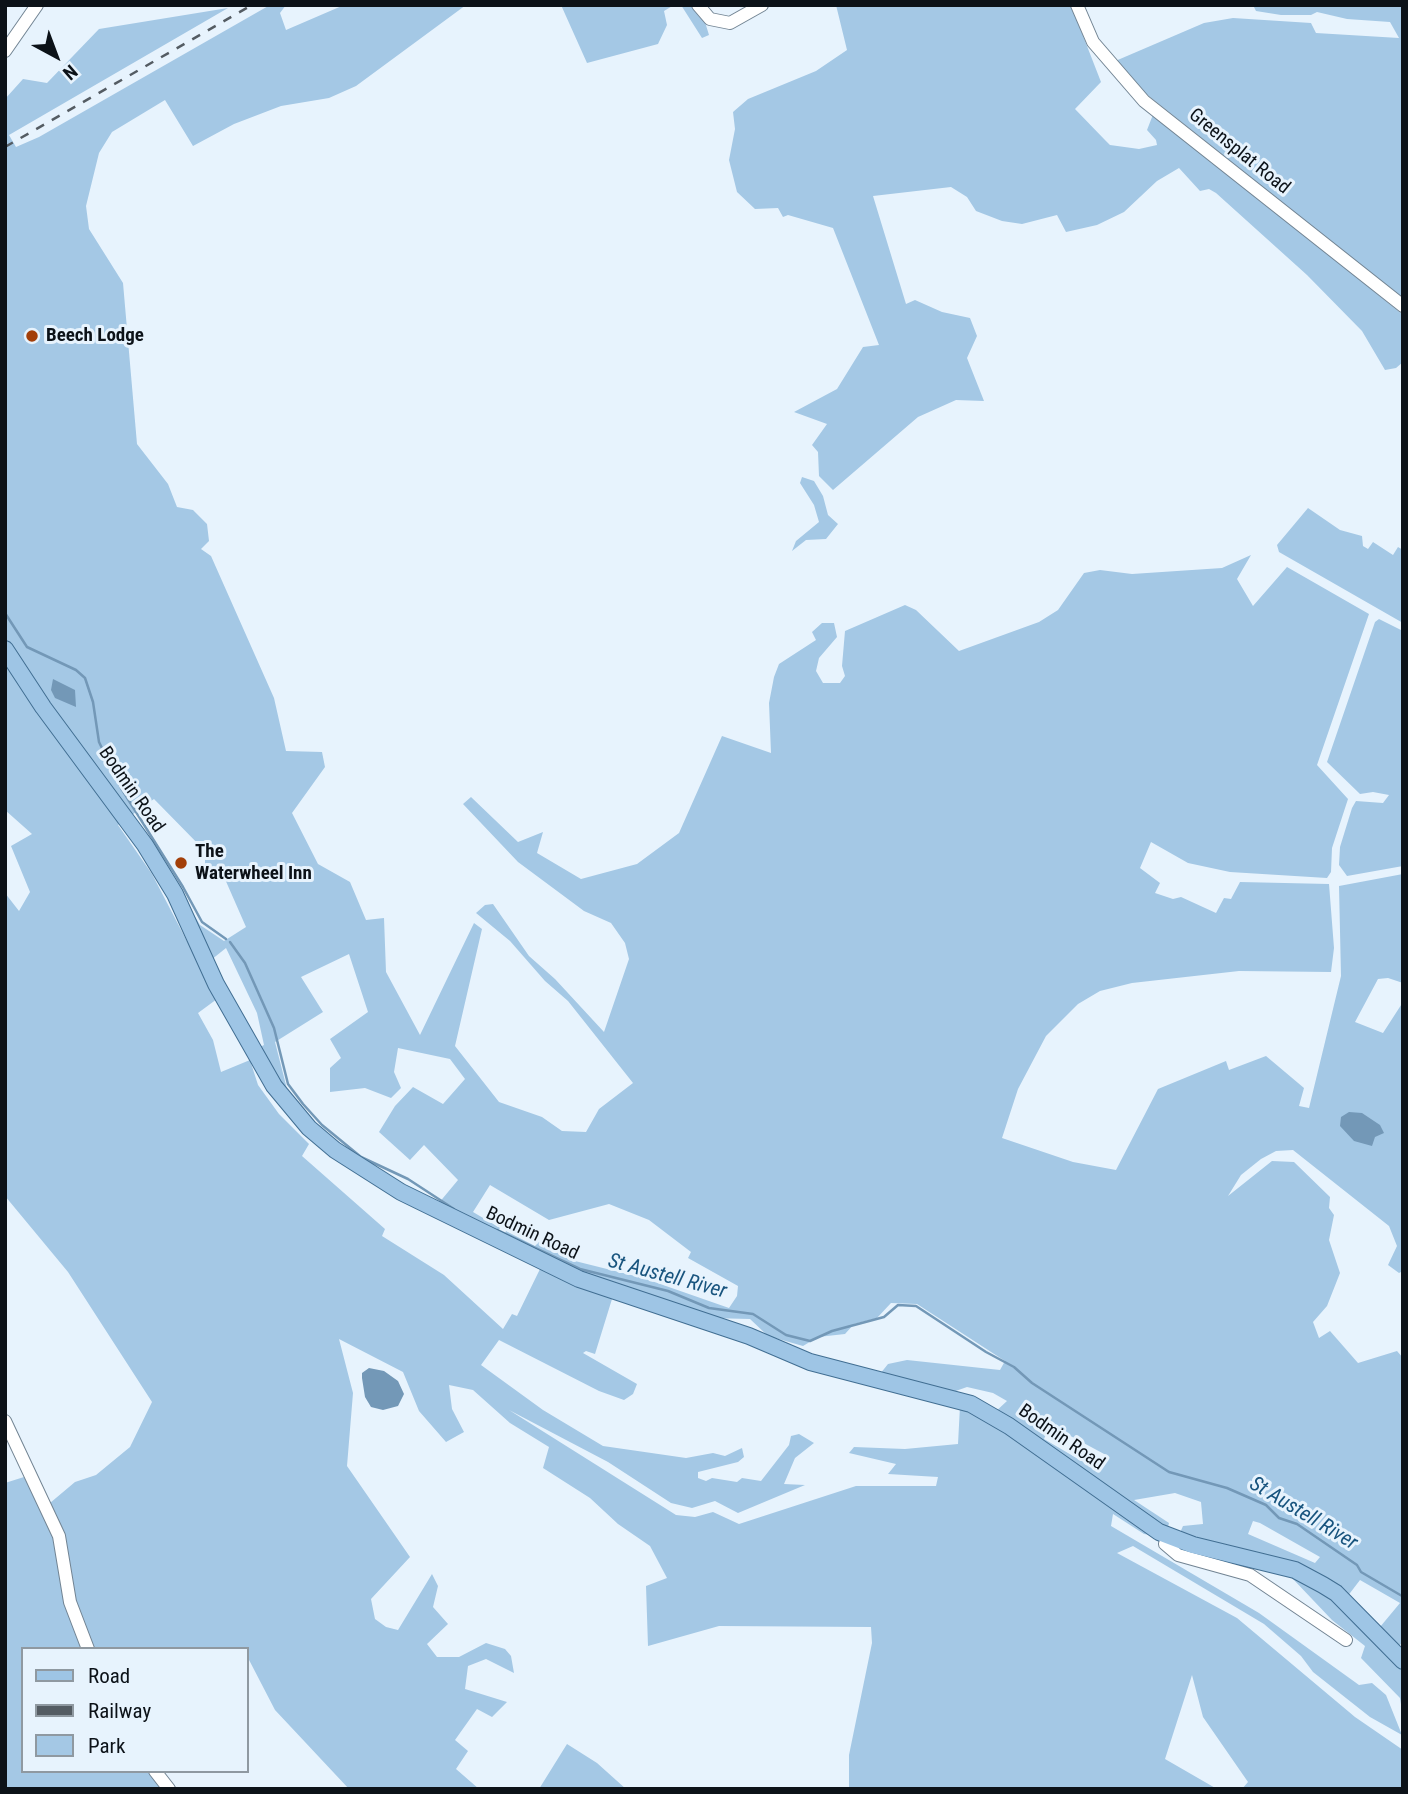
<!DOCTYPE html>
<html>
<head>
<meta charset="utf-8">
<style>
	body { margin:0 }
	#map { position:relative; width:1408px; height:1794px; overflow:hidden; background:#e7f3fd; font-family:"Roboto Condensed",sans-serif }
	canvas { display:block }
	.frame { position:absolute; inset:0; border:7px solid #0c1218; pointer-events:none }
	.legend { position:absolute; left:21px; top:1647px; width:228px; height:126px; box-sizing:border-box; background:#e7f3fd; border:2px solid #8f99a1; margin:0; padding:9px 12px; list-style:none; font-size:21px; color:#0c1218 }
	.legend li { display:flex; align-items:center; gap:14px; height:35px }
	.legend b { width:35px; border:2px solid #8f99a1 }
	.north { position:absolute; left:21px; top:21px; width:70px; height:70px; -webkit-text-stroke:5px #e7f3fd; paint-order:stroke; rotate:139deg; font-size:19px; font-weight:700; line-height:28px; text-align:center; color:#0c1218 }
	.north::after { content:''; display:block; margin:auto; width:24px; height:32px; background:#0c1218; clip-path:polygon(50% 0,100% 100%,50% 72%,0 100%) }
</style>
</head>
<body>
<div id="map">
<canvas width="1408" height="1794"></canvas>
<div class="frame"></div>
<ul class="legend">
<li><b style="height:9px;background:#9ec5e5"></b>Road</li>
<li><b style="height:9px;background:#545c63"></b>Railway</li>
<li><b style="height:19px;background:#a4c8e5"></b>Park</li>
</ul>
<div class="north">N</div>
</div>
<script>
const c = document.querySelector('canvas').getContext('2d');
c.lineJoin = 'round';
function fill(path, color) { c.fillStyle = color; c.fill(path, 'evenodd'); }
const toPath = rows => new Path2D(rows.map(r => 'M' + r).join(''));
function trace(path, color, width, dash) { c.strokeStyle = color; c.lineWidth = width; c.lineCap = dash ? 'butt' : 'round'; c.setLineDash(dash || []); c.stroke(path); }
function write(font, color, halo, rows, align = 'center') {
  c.font = font + ' "Roboto Condensed",sans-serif'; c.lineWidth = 6; c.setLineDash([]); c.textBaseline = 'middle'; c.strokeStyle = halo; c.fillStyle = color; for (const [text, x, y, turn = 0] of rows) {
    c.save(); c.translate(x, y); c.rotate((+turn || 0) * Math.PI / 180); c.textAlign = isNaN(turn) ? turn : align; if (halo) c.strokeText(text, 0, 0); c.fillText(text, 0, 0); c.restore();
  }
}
const green = toPath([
	[270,5,286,5,280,13,286,30,344,5,466,5,356,86,329,98,281,106,234,124,193,146,165,100,112,132,99,153,86,206,89,229,123,283,137,444,168,484,177,507,193,510,207,524,209,541,201,549,211,556,274,698,286,751,322,752,325,767,292,813,318,864,350,882,366,920,384,918,386,972,420,1035,474,923,482,929,455,1046,499,1102,542,1117,562,1131,586,1132,599,1109,633,1083,568,1001,545,981,510,941,476,913,485,905,493,904,529,956,555,979,604,1032,629,959,625,943,611,923,584,911,518,862,463,804,471,797,518,842,543,832,537,853,581,879,637,864,679,833,722,736,771,753,769,703,774,677,779,664,816,640,812,632,822,623,834,623,837,637,819,658,816,671,823,683,840,683,845,676,842,666,845,631,905,605,916,610,959,651,1039,622,1058,610,1084,573,1100,570,1132,574,1222,568,1251,555,1237,579,1253,606,1287,567,1369,614,1317,765,1348,799,1332,848,1331,872,1327,878,1230,872,1188,863,1151,842,1140,868,1160,883,1155,893,1173,899,1181,897,1216,913,1224,898,1231,899,1240,882,1329,884,1334,948,1331,972,1239,971,1132,983,1100,991,1078,1004,1046,1036,1018,1089,1002,1138,1073,1162,1116,1170,1158,1089,1226,1061,1229,1070,1266,1056,1304,1088,1299,1106,1309,1108,1341,976,1339,886,1403,874,1403,983,1388,978,1378,979,1355,1022,1383,1033,1403,1002,1403,1271,1399,1273,1388,1265,1397,1246,1389,1226,1293,1150,1276,1151,1261,1159,1241,1175,1228,1196,1272,1161,1294,1162,1330,1197,1329,1208,1334,1215,1329,1240,1340,1273,1327,1306,1313,1322,1319,1338,1330,1331,1358,1363,1397,1351,1403,1358,1403,1643,1396,1647,1380,1627,1400,1603,1360,1580,1347,1597,1321,1575,1290,1561,1179,1535,1183,1526,1203,1524,1201,1502,1175,1493,1134,1500,1169,1523,1168,1527,1162,1527,993,1414,1007,1401,993,1393,967,1387,950,1393,880,1374,888,1364,907,1360,1000,1370,1005,1361,917,1304,891,1303,877,1318,854,1324,845,1334,818,1337,803,1346,768,1336,750,1319,710,1318,591,1280,503,1238,506,1231,535,1246,539,1242,575,1261,643,1278,729,1308,737,1296,738,1286,688,1258,691,1252,649,1220,609,1204,549,1220,490,1185,473,1212,500,1228,497,1232,438,1204,458,1180,424,1145,410,1160,379,1132,395,1106,413,1087,443,1104,465,1079,450,1059,398,1048,394,1072,401,1088,391,1098,365,1088,330,1092,330,1068,341,1058,330,1039,368,1012,349,954,301,977,323,1012,275,1042,287,1089,280,1094,254,1050,264,1045,257,1013,226,948,206,964,180,908,190,908,200,925,224,941,246,927,221,870,213,873,209,867,205,869,205,851,154,799,118,825,152,874,217,999,198,1013,213,1040,221,1072,250,1060,258,1085,279,1114,309,1144,302,1156,385,1229,382,1236,444,1275,503,1329,512,1314,517,1316,540,1269,612,1299,595,1354,586,1351,583,1353,637,1384,633,1394,624,1400,599,1391,499,1340,481,1365,543,1410,603,1446,686,1458,713,1453,725,1456,742,1448,744,1457,738,1462,698,1472,698,1478,706,1481,712,1478,737,1482,742,1478,761,1481,789,1445,791,1436,799,1434,814,1443,795,1458,784,1484,805,1485,738,1513,715,1501,692,1508,671,1503,608,1462,509,1410,676,1515,695,1517,713,1512,739,1524,856,1486,936,1486,938,1477,888,1474,896,1464,849,1453,854,1447,905,1449,958,1444,960,1406,1013,1436,1157,1536,1144,1534,1113,1514,1111,1526,1259,1613,1359,1685,1372,1683,1386,1695,1402,1735,1370,1717,1313,1672,1301,1656,1264,1624,1133,1546,1117,1553,1237,1618,1355,1717,1403,1750,1403,1789,1242,1789,1248,1782,1203,1717,1192,1675,1165,1759,1217,1789,849,1789,849,1755,872,1643,871,1627,719,1626,648,1646,646,1586,667,1578,650,1546,618,1524,590,1498,543,1468,549,1447,510,1423,473,1390,449,1385,452,1409,464,1432,446,1442,419,1411,403,1372,339,1339,353,1393,347,1466,410,1557,371,1599,375,1619,386,1627,398,1630,432,1574,438,1586,433,1607,448,1624,427,1644,437,1657,459,1657,486,1643,505,1649,511,1656,514,1673,486,1659,468,1666,465,1689,507,1702,492,1717,477,1709,455,1740,468,1751,456,1769,479,1789,349,1789,275,1710,247,1656,247,1649,93,1649,70,1590,50,1503,75,1482,96,1475,130,1447,152,1402,68,1272,5,1196,5,893,19,911,30,892,11,846,32,834,5,810,5,99,23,79,47,83,99,29,228,8,9,135,16,147,39,137],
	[1050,1425,1106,1455,1097,1470,1044,1439],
	[1253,1521,1260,1523,1320,1557,1315,1563,1248,1534],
	[561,5,674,5,664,11,667,25,658,44,587,63],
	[681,5,693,5,705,22,709,35,702,38],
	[836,5,1071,5,1101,82,1075,109,1104,139,1110,145,1139,149,1157,145,1156,140,1147,130,1154,112,1403,315,1403,362,1396,368,1385,370,1362,331,1307,275,1216,193,1209,189,1200,191,1179,168,1157,181,1124,212,1097,225,1066,232,1057,215,1022,224,1002,221,976,211,967,197,951,187,873,196,906,304,915,300,942,312,970,318,977,336,967,358,984,401,956,400,918,417,833,490,819,476,818,452,812,445,827,424,794,412,837,389,863,347,879,345,833,228,788,215,783,217,778,208,755,209,737,192,729,160,735,129,733,112,748,99,816,71,847,50],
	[1253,5,1403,5,1403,299,1145,93,1113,62,1204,23,1233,18,1311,23,1316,33,1399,38,1390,22,1347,19,1317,12,1311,15,1281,15,1256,11],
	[802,477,814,481,823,496,828,515,838,524,826,539,806,540,792,551,796,541,819,522,814,505,800,483],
	[1308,508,1340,530,1362,536,1363,546,1368,549,1373,542,1393,555,1398,547,1403,550,1403,623,1279,552,1277,545],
	[1379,619,1403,631,1403,866,1347,876,1339,865,1340,847,1352,808,1356,801,1383,803,1389,795,1373,792,1360,794,1327,762,1375,622],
	[24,1477,52,1533,84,1649,23,1649,23,1771,151,1771,165,1789,5,1789,5,1483],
	[1298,1577,1330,1596,1372,1634,1403,1669,1403,1717,1400,1698,1361,1658,1365,1646,1332,1620,1293,1579],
	[567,1744,597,1763,626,1789,539,1789]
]);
const water = toPath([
	[53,679,75,690,76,707,55,698,51,690],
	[1349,1112,1362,1113,1380,1125,1384,1133,1375,1137,1372,1146,1354,1141,1340,1126,1341,1117],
	[369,1368,384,1371,398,1381,404,1394,398,1406,383,1410,371,1407,365,1397,362,1378,362,1373]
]);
const stream = toPath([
	[5,613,27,647,76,670,85,678,93,702,99,742,121,788,183,887,202,922,226,939],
	[230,942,245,963,274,1028,288,1084,303,1104,322,1125,361,1157,408,1179,454,1209],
	[497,1230,580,1269,668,1291,709,1308,753,1314,786,1335,810,1341,832,1331,884,1317,898,1305,916,1306,986,1352,1014,1367,1032,1383,1169,1472,1227,1488,1266,1505,1279,1518,1297,1524,1357,1565,1361,1572,1402,1596]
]);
const minor = toPath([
	[698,5,710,19,730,23,762,5],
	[1077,5,1093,42,1144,101,1403,306],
	[5,51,37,5],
	[5,1421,59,1536,70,1602,88,1649],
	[1167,1536,1165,1544,1178,1555,1250,1575,1346,1640],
	[155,1771,169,1789]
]);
const major = toPath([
	[5,649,43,707,145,845,175,894,216,984,274,1086,309,1128,335,1150,401,1192,579,1279,749,1336,810,1362,971,1404,1009,1426,1159,1532,1193,1545,1295,1570,1323,1585,1336,1593,1403,1661]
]);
const rail = toPath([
	[5,147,252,5]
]);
const markers = [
	[32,336,7,"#a33f09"],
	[181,863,7,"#a33f09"]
];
const streetNames = [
	["Greensplat Road",1239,152,39],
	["Bodmin Road",131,790,55],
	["Bodmin Road",532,1234,25],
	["Bodmin Road",1061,1438,35]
];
const poiNames = [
	["Beech Lodge",46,336],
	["The",195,852],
	["Waterwheel Inn",195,874]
];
const waterNames = [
	["St Austell River",667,1277,15],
	["St Austell River",1303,1514,31]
];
fill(green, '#a4c8e5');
fill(water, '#7398b7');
trace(stream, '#7398b7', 2.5);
trace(minor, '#728493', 14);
trace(major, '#416e92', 18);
trace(minor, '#fff', 12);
trace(major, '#9ec5e5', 16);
trace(rail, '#545c63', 2.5, [9, 9]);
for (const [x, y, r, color] of markers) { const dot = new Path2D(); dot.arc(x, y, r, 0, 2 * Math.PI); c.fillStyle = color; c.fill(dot); trace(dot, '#e7f3fd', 2.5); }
write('19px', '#0c1218', '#e7f3fd', streetNames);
write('bold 19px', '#0c1218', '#e7f3fd', poiNames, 'left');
write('italic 21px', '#18547e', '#e7f3fd', waterNames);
</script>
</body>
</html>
